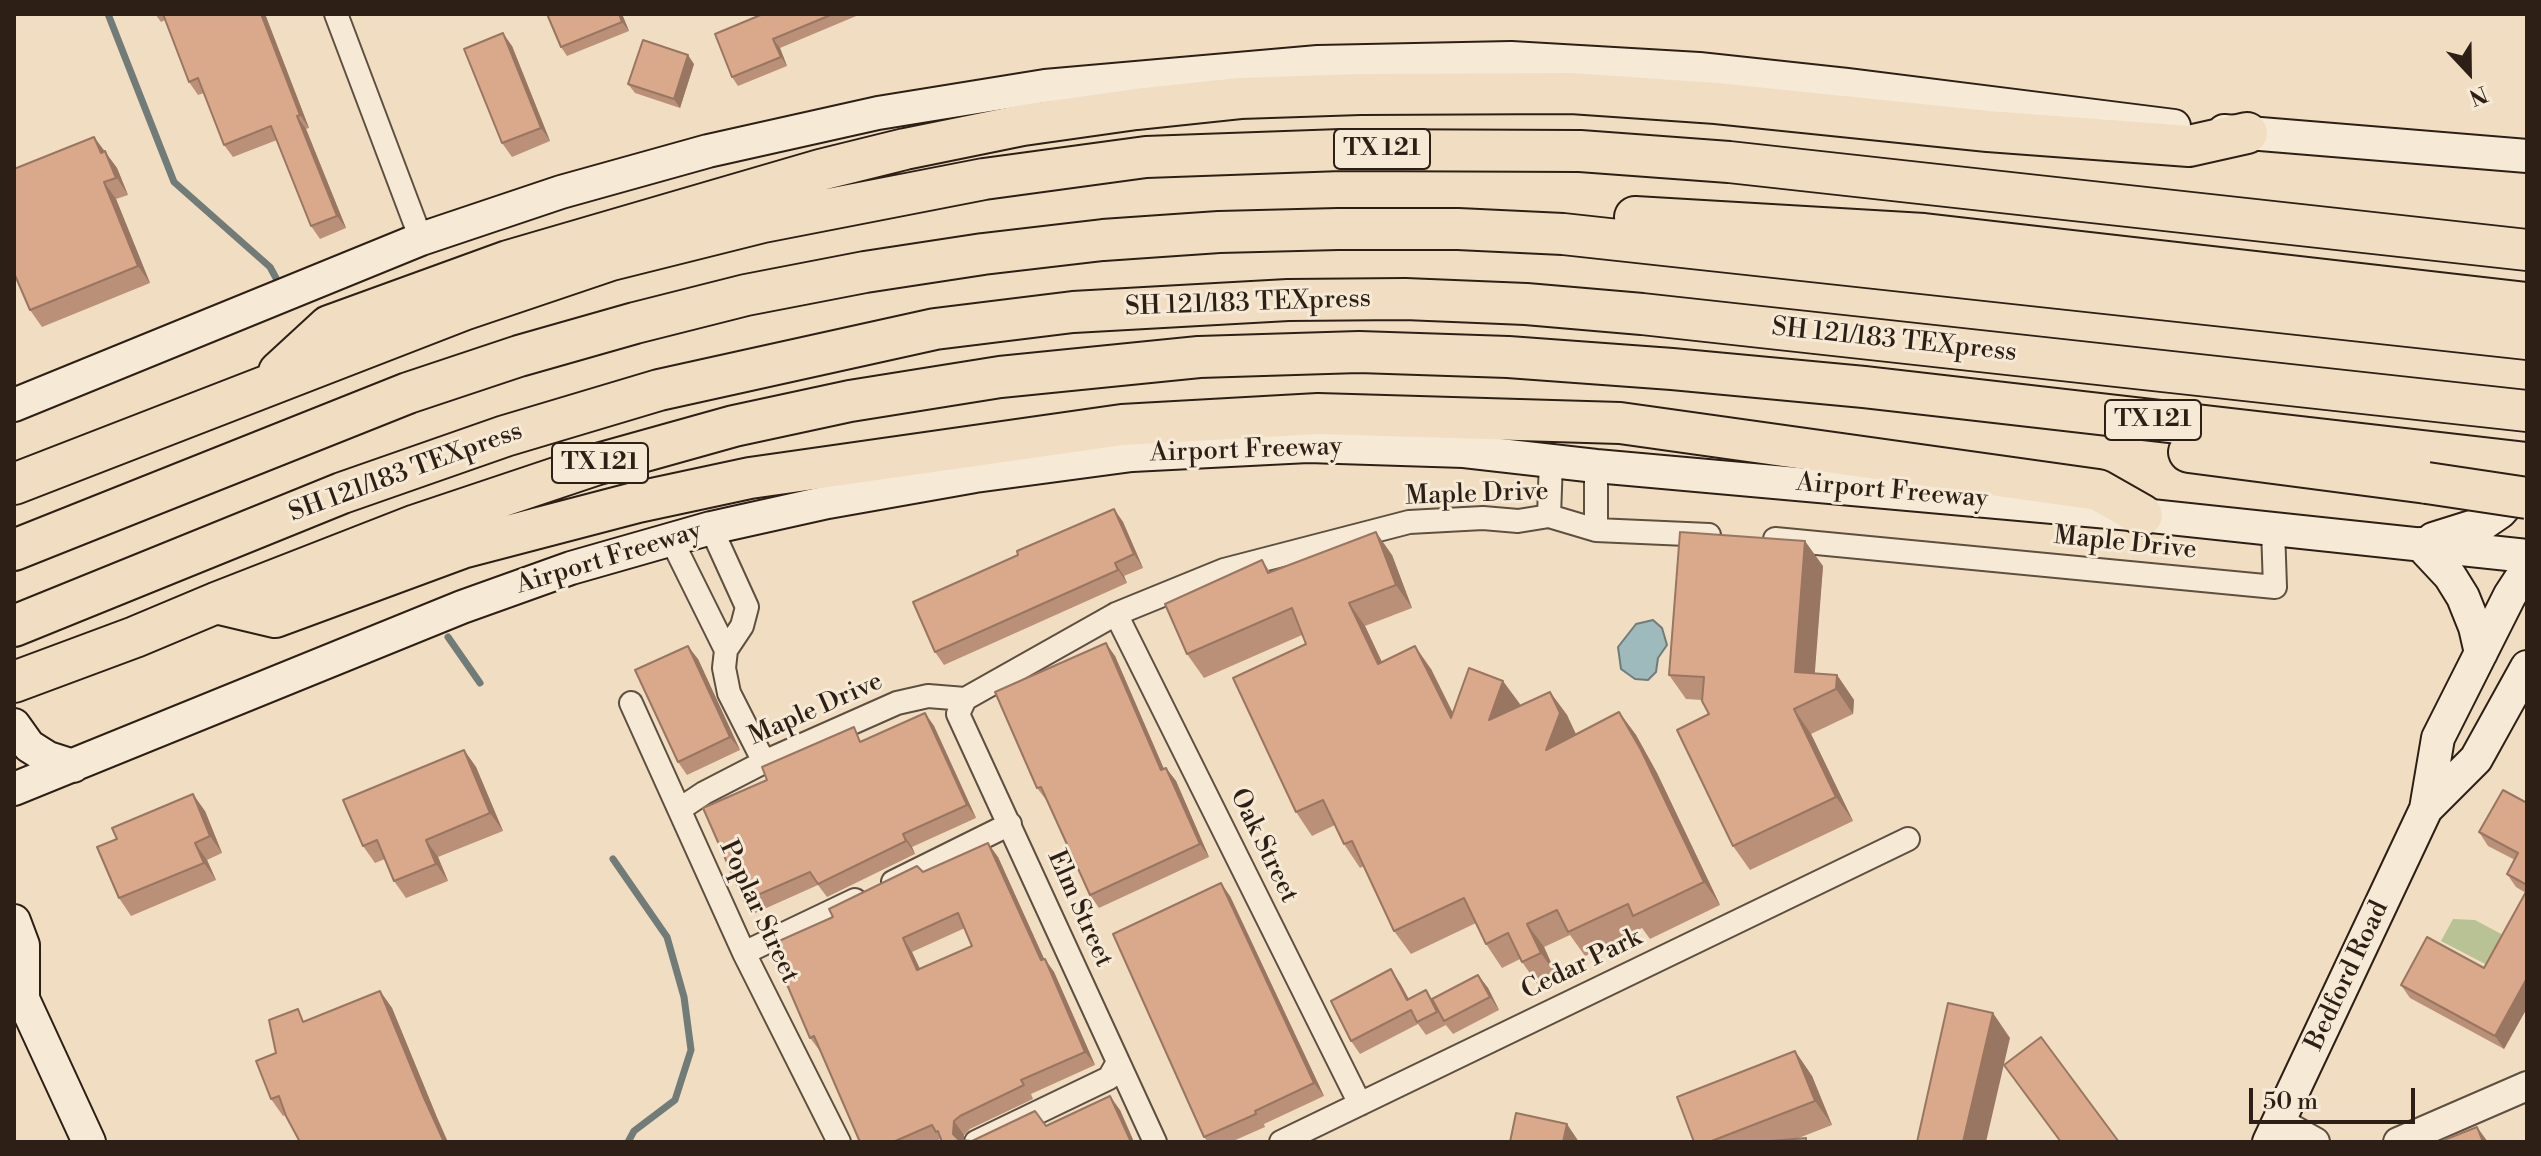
<!DOCTYPE html>
<html>
<head>
<meta charset="utf-8">
<style>
	body { margin:0 }
	#map { position:relative; width:2541px; height:1156px; overflow:hidden; background:#f1dec2; font-family:"Libre Bodoni",serif }
	canvas { display:block }
	.frame { position:absolute; inset:0; border:16px solid #2d1f15; pointer-events:none }
	.north { position:absolute; left:2429px; top:32px; width:80px; height:80px; -webkit-text-stroke:6px #f6ead7; paint-order:stroke; rotate:158deg; font-size:22px; font-weight:700; line-height:32px; text-align:center; color:#2d1f15 }
	.north::after { content:''; display:block; margin:auto; width:28px; height:36px; background:#2d1f15; clip-path:polygon(50% 0,100% 100%,50% 72%,0 100%) }
	.scale { position:absolute; left:2249px; top:1088px; width:166px; height:36px; box-sizing:border-box; border:4px solid #2d1f15; border-top:0; padding-left:10px; font-size:24px; line-height:28px; white-space:nowrap; color:#2d1f15; -webkit-text-stroke:6px #f6ead7; paint-order:stroke }
</style>
</head>
<body>
<div id="map">
<canvas width="2541" height="1156"></canvas>
<div class="frame"></div>
<div class="north">N</div>
<div class="scale">50 m</div>
</div>
<script>
const c = document.querySelector('canvas').getContext('2d');
c.lineJoin = 'round';
function fill(path, color) { c.fillStyle = color; c.fill(path, 'evenodd'); }
const toPath = rows => new Path2D(rows.map(r => 'M' + r).join(''));
function trace(path, color, width, dash) { c.strokeStyle = color; c.lineWidth = width; c.lineCap = dash ? 'butt' : 'round'; c.setLineDash(dash || []); c.stroke(path); }
function write(font, color, halo, rows, align = 'center') {
  c.font = font + ' "Libre Bodoni",serif'; c.lineWidth = 6; c.setLineDash([]); c.textBaseline = 'middle'; c.strokeStyle = halo; c.fillStyle = color; for (const [text, x, y, turn = 0] of rows) {
    c.save(); c.translate(x, y); c.rotate((+turn || 0) * Math.PI / 180); c.textAlign = isNaN(turn) ? turn : align; if (halo) c.strokeText(text, 0, 0); c.fillText(text, 0, 0); c.restore();
  }
}
const green = toPath([
	[2453,919,2475,920,2505,936,2489,966,2441,941]
]);
const water = toPath([
	[1653,620,1662,628,1667,645,1658,658,1656,672,1648,680,1635,679,1621,669,1618,647,1636,624,1653,620]
]);
const stream = toPath([
	[108,14,174,182,270,267,276,278],
	[448,637,480,683],
	[613,859,667,937,684,997,691,1050,675,1100,634,1131,628,1142]
]);
const minor = toPath([
	[336,14,421,239],
	[1549,516,1551,461],
	[711,528,747,607,742,626,726,650,724,668,729,693,764,762],
	[1596,530,1596,466],
	[671,539,726,650],
	[1775,539,2275,587,2273,529],
	[1116,614,1360,1104],
	[965,699,958,714,1155,1142],
	[631,703,744,953,839,1142],
	[680,809,704,793,764,762,897,703,928,696,965,699,1116,614,1224,570,1409,522,1483,518,1518,521,1549,516,1596,530,1709,535],
	[893,882,1010,824],
	[744,953,855,900],
	[976,1142,1109,1078,1118,1062],
	[1281,1142,1908,839]
]);
const tertiary = toPath([
	[2279,1122,2315,1142],
	[2398,1142,2527,1086]
]);
const secondary = toPath([
	[2224,131,2527,156],
	[14,405,421,239,561,192,708,151,878,113,1045,86,1318,62,1511,58,1699,69,1847,85,2174,126],
	[2433,539,2484,523,2500,512,2519,491,2524,479],
	[2420,544,2450,576,2463,597,2475,627,2481,653],
	[14,725,29,746,48,758,73,766],
	[14,789,462,607,571,568,711,528,828,502,975,476,1132,455,1308,446,1464,451,1596,466,2142,515,2527,556],
	[2426,809,2476,759,2527,667],
	[14,921,23,945,23,999],
	[14,991,23,999,89,1142],
	[2269,1142,2426,809,2438,738,2510,595,2527,569]
]);
const motorway = toPath([
	[1635,217,1924,234,2527,303],
	[279,372,329,326,508,261,820,170,905,149,1023,125,1136,109,1240,98,1360,94,1571,93,1716,103,1988,131,2189,146,2247,133],
	[2189,452,2427,483],
	[14,484,463,310,611,260,763,222,984,179,1146,157,1341,150,1580,151,1729,162,2527,250],
	[14,550,408,393,519,356,635,323,746,295,865,272,983,254,1103,240,1219,232,1338,229,1458,229,1563,234,2527,339],
	[216,603,275,617,462,548,638,502,750,478,1122,425,1318,414,1620,423,2098,490,2142,515],
	[14,626,342,493,505,436,659,390,935,329,1073,312,1288,300,1405,299,1526,304,1642,314,2527,411],
	[14,682,135,637,216,603,416,525,598,464,734,426,850,401,1000,377,1199,357,1359,352,1508,357,1672,369,1864,387,2527,463]
]);
const motorwayBridge = toPath([
	[2427,483,2527,498]
]);
const wall = toPath([
	[155,14,265,14,309,128,306,129,346,228,320,239,311,226,277,140,233,157,224,145,204,93,198,95,189,82,165,20,161,22],
	[622,14,629,31,567,56,561,47],
	[763,14,861,14,780,48,787,66,738,86,732,77],
	[512,46,550,141,512,157,502,143],
	[694,64,680,108,635,93,628,84],
	[94,137,117,168,128,195,116,199,150,283,42,327,30,310],
	[1114,509,1123,522,1143,568,1124,576,1127,583,944,665,935,652,1018,555],
	[1392,555,1412,608,1365,626,1382,662,1431,669,1453,713,1520,704,1519,707,1550,692,1567,715,1576,734,1619,712,1636,735,1657,773,1720,905,1650,939,1642,928,1585,956,1570,935,1544,947,1557,976,1538,985,1520,959,1502,968,1486,944,1476,923,1411,954,1394,931,1364,866,1360,868,1344,844,1335,825,1312,836,1296,812,1306,644,1302,635,1204,678,1187,654,1262,560,1270,572],
	[1823,566,1814,674,1837,675,1854,700,1853,714,1811,734,1853,821,1750,870,1733,846,1709,714,1702,700,1686,699,1669,675],
	[1115,656,1164,769,1166,768,1176,781,1209,857,1099,908,1090,895,1047,801,1037,788],
	[698,659,740,750,687,775,678,762],
	[925,713,934,726,976,818,912,847,915,854,827,897,818,885,753,914,744,901,863,741],
	[464,750,476,767,503,831,438,857,448,881,406,898,394,881,385,859,375,863,363,846],
	[2527,803,2527,1008,2504,1049,2410,998,2401,985,2484,968,2526,893,2516,887,2507,874,2515,860,2488,846,2479,832],
	[205,811,222,853,207,860,216,880,131,916,119,898],
	[998,857,1044,959,1054,972,1095,1065,1031,1094,1033,1099,970,1129,964,1135,964,1140,972,1141,1120,1110,1134,1142,942,1142,940,1139,934,1142,860,1142,820,1051,810,1038,923,872],
	[965,928,972,946,920,969,912,952],
	[1230,896,1324,1096,1264,1124,1265,1127,1231,1142,1208,1142,1204,1137],
	[1478,975,1488,988,1499,1010,1453,1034,1445,1024,1446,1025,1426,1035,1418,1024,1360,1054,1351,1041,1400,983,1409,999,1426,990,1432,999],
	[380,991,392,1008,436,1115,286,1115,283,1116,271,1099,276,1053,306,1021],
	[1795,1051,1812,1076,1832,1125,1796,1139,1809,1142,1694,1142]
]);
const shadedWall = toPath([
	[261,14,265,14,309,128,300,115],
	[619,14,622,14,629,31,622,22],
	[503,33,512,46,550,141,541,128],
	[773,39,780,48,787,66,781,57],
	[688,55,694,64,680,108,674,99],
	[297,116,306,129,346,228,337,216],
	[94,137,117,168,128,195,101,153],
	[104,182,116,199,150,283,138,266],
	[1114,509,1123,522,1143,568,1134,554],
	[1376,532,1392,555,1412,608,1396,585],
	[1805,541,1823,566,1813,697,1795,672],
	[1115,563,1124,576,1127,583,1118,570],
	[1349,603,1365,626,1394,688,1378,664],
	[1106,643,1115,656,1170,783,1161,770],
	[688,646,698,659,740,750,730,737],
	[1415,646,1431,669,1467,742,1451,718],
	[1837,675,1854,700,1853,714,1836,689],
	[1503,681,1520,704,1505,744,1489,720],
	[1550,692,1567,715,1577,737,1546,750],
	[1794,709,1811,734,1853,821,1836,797],
	[1619,712,1636,735,1657,773,1720,905,1704,882],
	[925,713,934,726,976,818,967,805],
	[464,750,476,767,503,831,490,813],
	[1166,768,1176,781,1209,857,1200,844],
	[193,794,205,811,222,853,210,836],
	[903,834,912,847,915,854,906,841],
	[426,840,438,857,448,881,436,864],
	[195,843,207,860,216,880,204,863],
	[988,843,998,857,1051,974,1041,960],
	[1221,883,1230,896,1324,1096,1314,1083],
	[1527,924,1544,947,1557,976,1541,953],
	[903,938,912,952,927,984,917,970],
	[1045,959,1054,972,1095,1065,1085,1052],
	[1391,969,1400,983,1416,1013,1407,1000],
	[1478,975,1488,988,1499,1010,1490,997],
	[2527,978,2527,1008,2504,1049,2495,1036],
	[380,991,392,1008,436,1115,448,1142,444,1142,424,1098],
	[1993,1013,2010,1038,1986,1142,1963,1142],
	[1795,1051,1812,1076,1832,1125,1815,1101],
	[1110,1096,1120,1110,1134,1142,1131,1142],
	[954,1121,964,1135,964,1142,959,1142,953,1134],
	[1567,1124,1579,1142,1563,1142],
	[2477,1127,2488,1142,2483,1142]
]);
const building = toPath([
	[163,14,261,14,300,115,297,116,337,216,311,226,271,126,224,145,198,78,189,82,163,14],
	[547,14,619,14,622,22,561,47,547,14],
	[763,14,833,14,773,39,781,57,732,77,715,34,763,14],
	[503,33,541,128,502,143,464,49,503,33],
	[643,40,688,55,674,99,628,84,643,40],
	[94,137,101,153,105,151,116,178,104,182,138,266,30,310,14,273,14,169,94,137],
	[1114,509,1134,554,1115,563,1118,570,935,652,913,602,1018,555,1017,551,1114,509],
	[1376,532,1396,585,1349,603,1378,664,1415,646,1451,718,1469,668,1503,681,1489,720,1550,692,1560,713,1546,750,1619,712,1641,750,1704,882,1633,916,1628,904,1568,932,1557,910,1527,924,1541,953,1522,962,1508,933,1486,944,1464,898,1394,931,1352,841,1344,844,1323,800,1296,812,1233,678,1306,644,1292,608,1187,654,1165,604,1262,560,1268,573,1376,532],
	[1680,532,1805,541,1795,672,1837,675,1836,689,1794,709,1836,797,1733,846,1677,730,1709,714,1702,701,1704,677,1669,675,1680,532],
	[1106,643,1161,770,1166,768,1200,844,1090,895,1041,787,1037,788,995,692,1106,643],
	[688,646,730,737,678,762,635,670,688,646],
	[925,713,967,805,903,834,906,841,818,884,810,872,744,901,703,808,767,780,762,767,854,727,860,742,925,713],
	[464,750,490,813,426,840,436,864,394,881,377,840,363,846,343,800,464,750],
	[2503,790,2527,803,2527,885,2507,874,2518,853,2479,832,2503,790],
	[193,794,210,836,195,843,204,863,119,898,97,847,117,839,112,828,193,794],
	[988,843,1041,960,1045,959,1085,1052,1021,1080,1024,1085,960,1116,954,1121,953,1134,959,1140,972,1141,1035,1111,1046,1126,1110,1096,1131,1142,942,1142,938,1131,936,1132,932,1125,893,1142,860,1142,814,1036,810,1038,770,945,833,917,829,909,917,866,923,872,988,843],
	[958,913,972,946,917,970,903,938,958,913],
	[1221,883,1314,1083,1255,1111,1256,1114,1204,1137,1113,934,1221,883],
	[2527,890,2527,978,2495,1036,2401,985,2427,937,2484,968,2527,890],
	[1391,969,1407,1000,1426,990,1437,1012,1417,1022,1411,1010,1351,1041,1331,1001,1391,969],
	[1478,975,1490,997,1444,1021,1432,999,1478,975],
	[380,991,424,1098,444,1142,300,1142,286,1116,279,1096,271,1099,256,1061,276,1053,269,1020,298,1009,303,1022,380,991],
	[1948,1003,1993,1013,1963,1142,1917,1142,1948,1003],
	[2041,1037,2119,1142,2061,1142,2004,1065,2041,1037],
	[1795,1051,1815,1101,1709,1142,1694,1142,1677,1097,1795,1051],
	[1516,1113,1567,1124,1563,1142,1510,1142,1516,1113],
	[2477,1127,2483,1142,2439,1142,2477,1127],
	[1806,1138,1806,1142,1759,1142,1806,1138]
]);
const shields = [
	[1382,149,96],
	[2153,420,96],
	[600,463,96]
];
const shieldNames = [
	["TX 121",1382,149],
	["TX 121",2153,420],
	["TX 121",600,463]
];
const streetNames = [
	["SH 121/183 TEXpress",1248,304,-2],
	["SH 121/183 TEXpress",1894,341,6],
	["Airport Freeway",1246,451,-2],
	["SH 121/183 TEXpress",406,473,-20],
	["Airport Freeway",1892,492,5],
	["Maple Drive",1477,495,-2],
	["Maple Drive",2125,544,6],
	["Airport Freeway",609,559,-17],
	["Maple Drive",816,710,-24],
	["Oak Street",1263,846,64],
	["Elm Street",1079,909,66],
	["Poplar Street",758,912,65],
	["Cedar Park",1582,965,-26],
	["Bedford Road",2348,976,-65]
];
fill(green, '#b8c295');
fill(water, '#9ebabc');
trace(water, '#717c79', 2);
trace(stream, '#717c79', 7);
trace(minor, '#5e4f40', 26);
trace(tertiary, '#5e4f40', 32);
trace(secondary, '#2d1f15', 36);
trace(motorway, '#2d1f15', 44);
trace(minor, '#f6ead7', 22);
trace(tertiary, '#f6ead7', 28);
trace(secondary, '#f6ead7', 32);
trace(motorway, '#f1dec2', 40);
trace(motorwayBridge, '#2d1f15', 44, []);
trace(motorwayBridge, '#f1dec2', 40);
fill(wall, '#bb9078');
fill(shadedWall, '#997661');
fill(building, '#daa88b');
trace(building, '#997661', 2);
for (const [x, y, w] of shields) { const box = new Path2D(); box.roundRect(x - w / 2, y - 20, w, 40, 6); c.fillStyle = '#f6ead7'; c.fill(box); trace(box, '#2d1f15', 2); }
write('bold 24px', '#2d1f15', null, shieldNames);
write('26px', '#2d1f15', '#f6ead7', streetNames);
</script>
</body>
</html>
